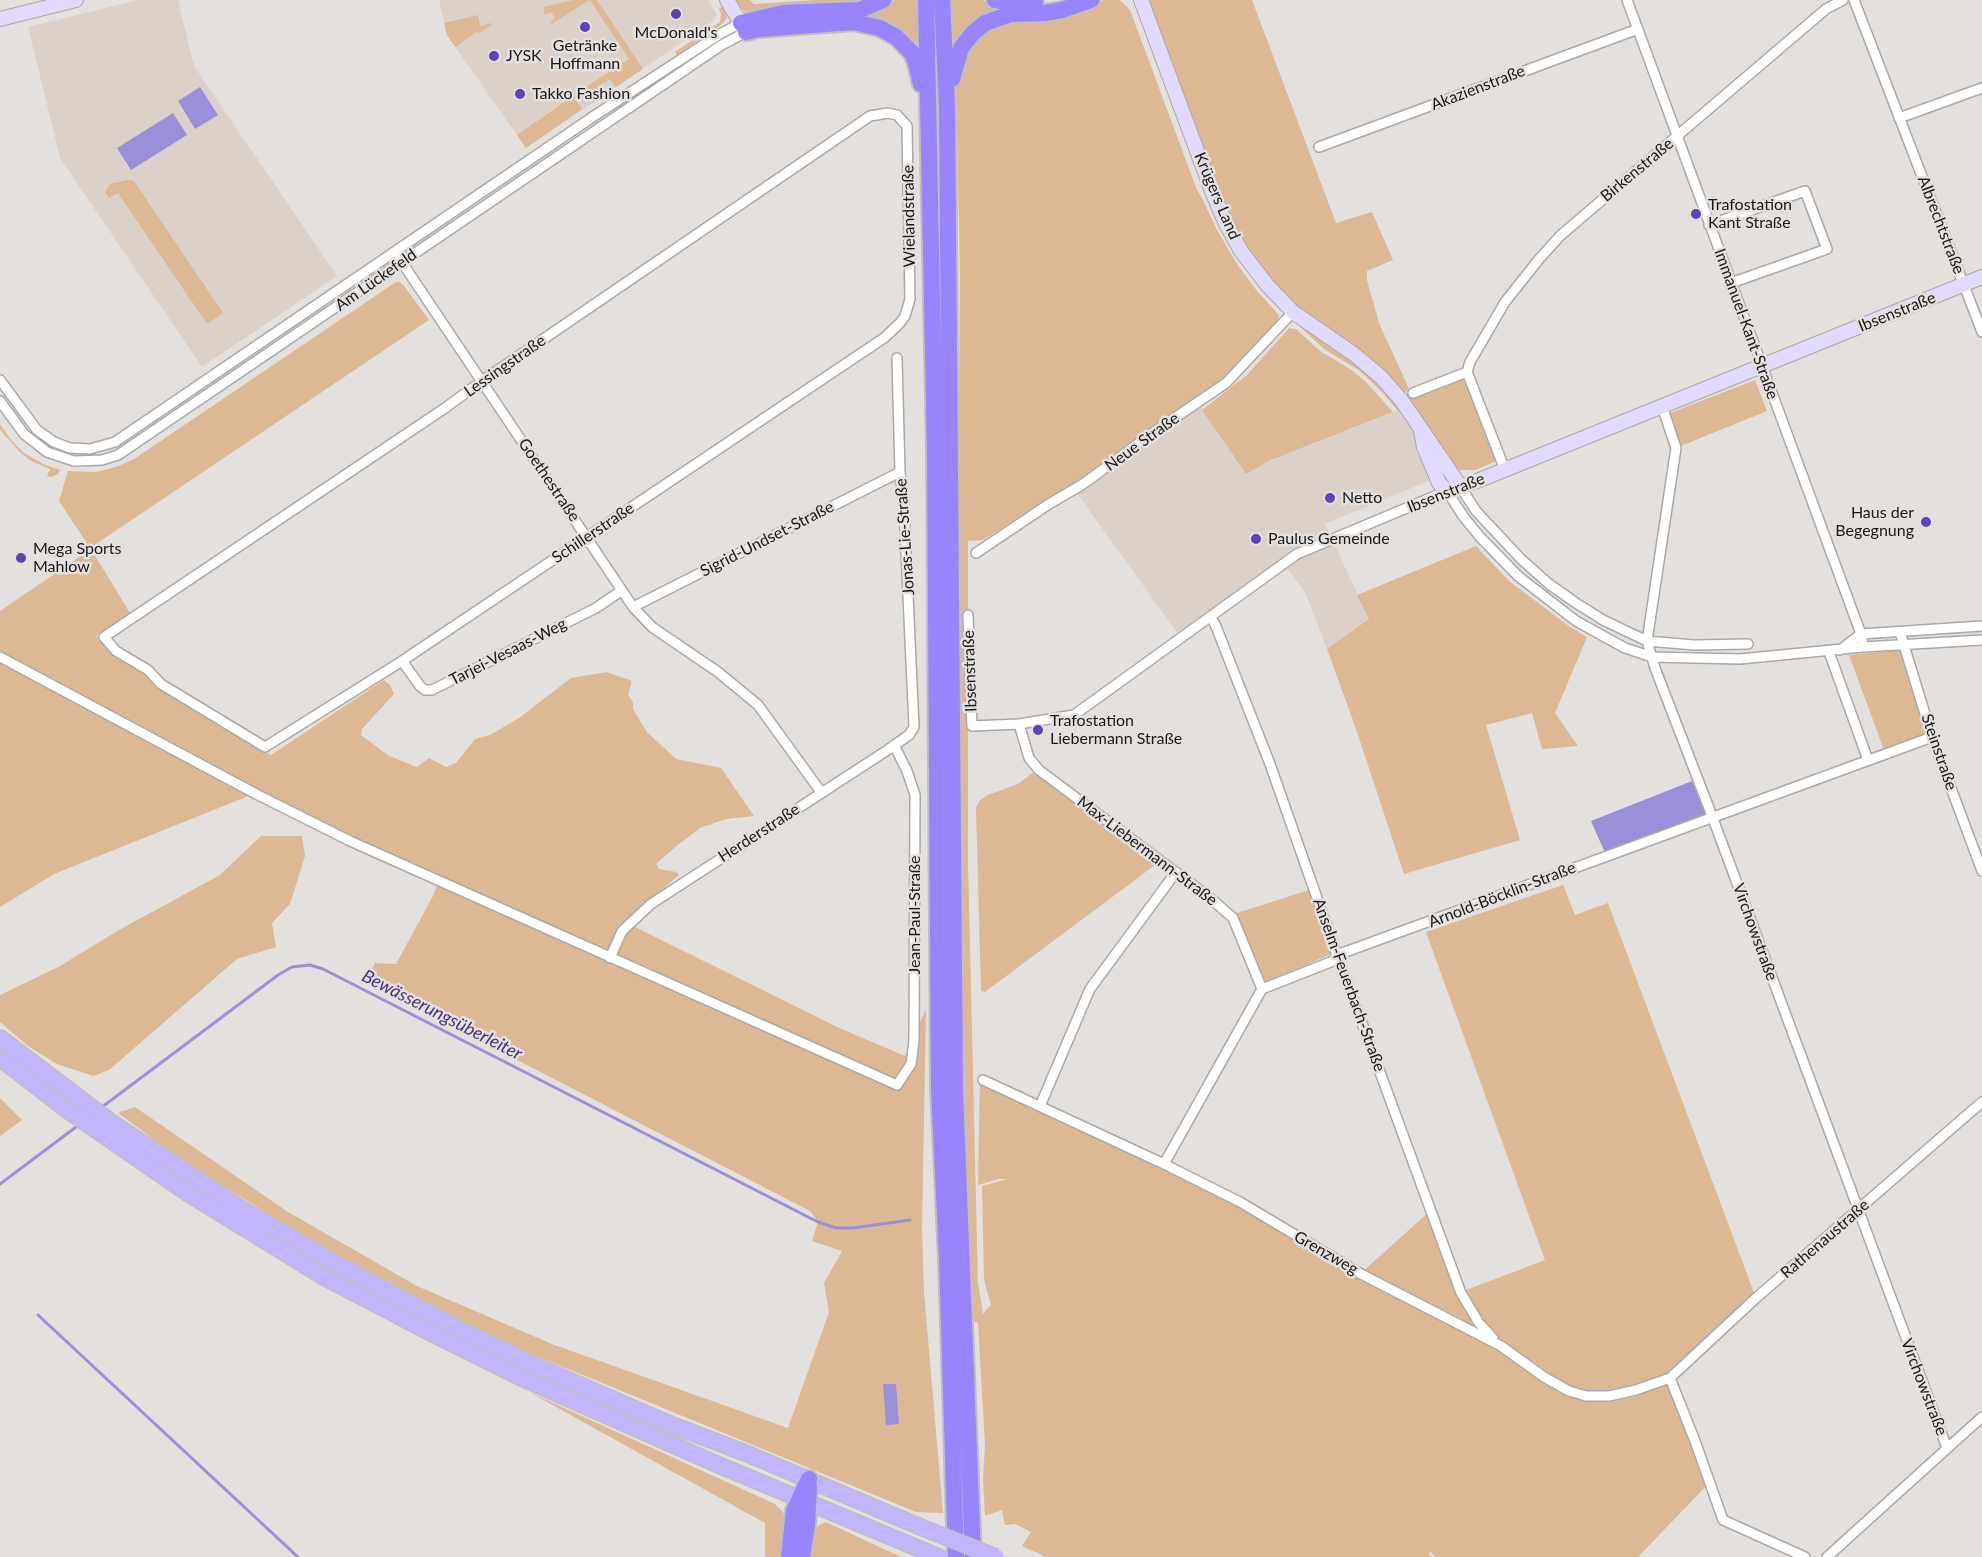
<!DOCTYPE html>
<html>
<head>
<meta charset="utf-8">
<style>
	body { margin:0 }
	canvas { display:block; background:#e4e0dd }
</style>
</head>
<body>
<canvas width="1982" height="1557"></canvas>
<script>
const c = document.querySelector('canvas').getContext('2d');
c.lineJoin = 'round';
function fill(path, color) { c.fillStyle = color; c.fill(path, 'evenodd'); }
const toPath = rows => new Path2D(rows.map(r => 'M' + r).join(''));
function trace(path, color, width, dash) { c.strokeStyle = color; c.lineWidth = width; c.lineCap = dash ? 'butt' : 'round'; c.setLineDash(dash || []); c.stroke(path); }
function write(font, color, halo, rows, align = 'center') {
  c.font = font + ' Lato,sans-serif'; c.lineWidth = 5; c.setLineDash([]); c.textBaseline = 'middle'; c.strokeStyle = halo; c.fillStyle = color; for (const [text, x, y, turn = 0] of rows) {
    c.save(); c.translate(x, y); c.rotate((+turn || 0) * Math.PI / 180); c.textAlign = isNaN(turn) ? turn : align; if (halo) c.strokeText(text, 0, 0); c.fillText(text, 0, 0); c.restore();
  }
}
const built = toPath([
	[138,0,178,0,194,66,337,276,202,367,60,158,28,27],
	[439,0,708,0,717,15,712,22,526,148,447,35],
	[1195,399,1246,474,1271,460,1412,405,1455,470,1325,524,1369,619,1327,649,1305,592,1282,562,1181,638,1071,485]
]);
const green = toPath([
	[573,0,589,0,552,24,550,22,555,18,551,12,545,15,543,7],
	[590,0,597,0,643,69,616,87,610,79,597,87,603,96,592,103,583,89,629,59],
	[734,0,750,0,754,4,815,0,877,0,748,14,743,10],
	[895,0,917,0,920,60,901,35,773,21,886,6],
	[950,0,982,0,1011,11,952,53],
	[1104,0,1120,0,1130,10,1197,190,1203,200,1216,228,1237,264,1257,291,1279,315,1277,321,1223,379,1071,485,983,540,968,541,968,863,978,1283,983,1314,991,1305,984,1280,982,1186,1007,1179,999,1179,978,1185,980,1074,983,1080,1164,1164,1361,1273,1430,1211,1461,1292,1545,1260,1426,932,1563,885,1575,915,1608,903,1756,1298,1670,1378,1709,1483,1638,1557,1435,1557,1430,1551,1429,1554,1432,1557,1046,1557,1022,1546,1031,1532,1015,1524,1005,1525,1002,1510,985,1516,983,1478,985,1446,978,1323,973,1321,965,1134,959,414,960,275,956,78,962,55,992,24,1086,7],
	[1146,0,1252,0,1336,223,1372,212,1393,260,1367,271,1367,280,1379,323,1409,389,1403,394,1288,300,1252,257,1227,215],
	[725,6,727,18,722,24,677,55,675,52,720,22,721,14,719,8],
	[478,15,480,26,491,23,492,25,480,33,477,32,455,47,447,35,444,23],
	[573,96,582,109,526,148,517,135],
	[128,180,134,181,223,313,207,324,118,193,109,198,105,192,110,184],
	[396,282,400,282,404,286,429,320,90,548,59,501,68,471,96,472,116,467,134,459],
	[1296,323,1300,324,1366,370,1402,409,1398,411,1382,392,1360,371,1324,349],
	[1289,328,1296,329,1320,351,1350,369,1366,382,1393,412,1271,460,1246,474,1202,410,1247,375],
	[1461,377,1468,378,1497,461,1475,470,1456,470,1407,399],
	[1755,380,1767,411,1676,448,1665,415],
	[0,424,11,440,24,453,45,465,60,470,58,474,51,477,47,476,50,469,31,461,20,452,0,430],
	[1476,546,1509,581,1570,627,1587,637,1555,713,1578,746,1542,749,1532,713,1486,725,1520,840,1404,874,1355,726,1327,649,1369,619,1357,595],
	[91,549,130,613,96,636,111,652,119,651,163,678,164,686,271,755,384,680,390,685,394,694,362,729,361,735,389,756,417,767,429,758,446,767,456,763,475,739,490,735,519,718,571,678,607,672,632,681,628,695,633,702,633,709,647,732,676,759,721,768,754,816,726,819,700,828,679,844,656,864,659,869,676,872,679,875,625,922,835,1026,905,1056,926,1009,922,1228,924,1292,943,1513,916,1512,512,1346,411,1296,312,1241,183,1161,118,1113,135,1107,288,1212,417,1286,552,1344,788,1428,829,1312,824,1283,842,1251,812,1241,818,1222,810,1211,366,982,375,963,396,964,433,896,440,878,350,835,261,791,54,874,0,907,0,611],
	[1901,650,1928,735,1884,750,1849,655],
	[1035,771,1155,865,985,992,981,991,976,808,980,800,988,795,1018,784],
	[261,836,302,836,305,856,290,904,272,923,276,947,237,959,109,1070,93,1076,57,1064,28,1046,0,1022,0,995,60,966,119,930,220,875],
	[1309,890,1331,954,1262,984,1234,914],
	[0,1098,22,1120,0,1136],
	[529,1392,775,1504,783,1512,787,1524,814,1530,819,1525,826,1522,901,1557,765,1557,765,1523]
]);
const water = toPath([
	[200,87,218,115,195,129,178,101],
	[173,113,187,135,131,170,117,148],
	[1692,781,1707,818,1606,855,1591,821],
	[883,1384,896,1384,899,1424,886,1425]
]);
const stream = toPath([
	[102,1107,278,975,292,967,310,965,323,969,818,1222,836,1228,853,1228,910,1220],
	[0,1184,80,1124],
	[38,1315,298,1557]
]);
const street = toPath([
	[1627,0,1861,634,1863,647],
	[1854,0,1982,332],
	[888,113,897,115,907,126,910,299,905,316,900,323,884,338,402,661,265,747,161,684,148,670,116,651,104,637,445,408,482,381,870,116,888,113],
	[1899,118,1982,88],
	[1319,147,1638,29],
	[1709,225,1805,191,1827,249,1731,283],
	[399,258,633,607,652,627,718,672,758,705,821,792],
	[0,380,37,430,54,442,70,448,90,449,115,442,594,116,720,34,741,23],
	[1413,393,1467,372],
	[0,401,24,434,47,452,74,461,102,460,118,455,720,46,746,32],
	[1662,406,1676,448,1647,641,1655,668,1712,816,1947,1448],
	[1505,470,1467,372,1470,362,1505,302,1540,258,1561,235,1826,9,1843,0],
	[1460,486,1476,511,1521,559,1549,584,1576,603,1603,620,1647,641,1694,645,1748,644],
	[976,553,1049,504,1083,484,1157,430,1226,383,1293,312],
	[633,607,900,472],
	[968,615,972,726,1019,724,1074,715,1297,554,1447,491,1463,516,1480,537,1518,576,1576,621,1625,648,1652,657,1740,659,1863,647,1982,640],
	[1210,617,1215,624,1270,764,1337,955,1461,1293,1479,1323,1493,1338],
	[1900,632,1932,737,1982,871],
	[1840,650,1861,634,1982,626],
	[1829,652,1868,760],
	[0,657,258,795,350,841,897,1085,911,1064,914,1041,915,795,907,771,894,745],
	[402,661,420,686,425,690,432,690,596,608,621,591],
	[1019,724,1029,758,1039,770,1209,897,1233,918,1262,989],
	[610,958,622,931,651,904,886,751,909,735,914,727,904,508,900,472,897,358],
	[983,1080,1164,1164,1240,1202,1361,1274,1501,1346,1544,1377,1569,1391,1586,1396,1609,1396,1636,1390,1670,1378,1756,1298,1982,1102],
	[1040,1106,1090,989,1176,872],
	[1164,1164,1262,989,1333,961,1337,955,1932,737],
	[1670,1378,1695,1441,1723,1520,1805,1557],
	[1827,1557,1982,1417]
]);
const secondary = toPath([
	[727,0,746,32],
	[1141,0,1213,194,1226,224,1241,251,1267,285,1293,312,1355,355,1381,377,1402,401,1460,486],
	[0,19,76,0],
	[1421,431,1424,447,1439,483,1447,491,1477,481,1982,277]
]);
const primary = toPath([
	[0,1038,111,1122,242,1209,340,1266,461,1330,532,1364,672,1425,748,1454,918,1526],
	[0,1058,63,1107,186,1192,324,1277,435,1335,524,1379,721,1466,939,1557]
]);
const highway = toPath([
	[926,0,935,450,939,1089,947,1258,956,1557],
	[942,0,947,106,955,1090,973,1557],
	[995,0,1009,3,1035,2],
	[741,23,783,13,860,10,883,0],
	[746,32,759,29,853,22,880,28,896,37,912,53,916,63,921,84],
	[952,79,961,48,973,33,985,23,1011,14,1045,13,1062,10,1091,0],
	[789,1557,794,1511,809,1479],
	[802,1557,807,1525,809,1486]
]);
const primaryBridge = toPath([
	[918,1526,996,1557]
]);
const markers = [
	[676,14,6,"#5f41b9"],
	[585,27,6,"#5f41b9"],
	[494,56,6,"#5f41b9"],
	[520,94,6,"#5f41b9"],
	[1696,214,6,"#5f41b9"],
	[1330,498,6,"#5f41b9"],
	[1926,522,6,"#5f41b9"],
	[1256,539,6,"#5f41b9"],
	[21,558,6,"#5f41b9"],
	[1038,730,6,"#5f41b9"]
];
const poiNames = [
	["McDonald's",676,33,"center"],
	["Getränke",585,46,"center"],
	["Hoffmann",585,64,"center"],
	["JYSK",506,56],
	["Takko Fashion",532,94],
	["Trafostation",1708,205],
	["Kant Straße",1708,223],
	["Netto",1342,498],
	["Haus der",1914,513,"right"],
	["Begegnung",1914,531,"right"],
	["Paulus Gemeinde",1268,539],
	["Mega Sports",33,549],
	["Mahlow",33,567],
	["Trafostation",1050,721],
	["Liebermann Straße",1050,739]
];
const streetNames = [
	["Akazienstraße",1478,88,-21],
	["Birkenstraße",1637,170,-40],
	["Krügers Land",1217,196,67],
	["Wielandstraße",909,216,-91],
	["Albrechtstraße",1941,225,69],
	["Am Lückefeld",376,280,-35],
	["Ibsenstraße",1897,312,-22],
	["Immanuel-Kant-Straße",1746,324,70],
	["Lessingstraße",505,366,-35],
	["Neue Straße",1142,442,-36],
	["Goethestraße",549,480,56],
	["Ibsenstraße",1446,493,-22],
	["Schillerstraße",593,533,-34],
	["Jonas-Lie-Straße",905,537,-94],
	["Sigrid-Undset-Straße",767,539,-27],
	["Tarjei-Vesaas-Weg",508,652,-27],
	["Ibsenstraße",970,671,-92],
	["Steinstraße",1939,752,71],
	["Herderstraße",759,833,-33],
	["Max-Liebermann-Straße",1147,851,37],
	["Arnold-Böcklin-Straße",1502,895,-21],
	["Jean-Paul-Straße",915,915,-90],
	["Virchowstraße",1755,932,70],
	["Anselm-Feuerbach-Straße",1349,985,70],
	["Rathenaustraße",1825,1239,-41],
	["Grenzweg",1326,1253,30],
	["Virchowstraße",1924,1387,69]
];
const waterNames = [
	["Bewässerungsüberleiter",442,1015,27]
];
fill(built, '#dbd1c9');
fill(green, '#ddb895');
fill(water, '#9a90d9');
trace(stream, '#9a90d9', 3);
trace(street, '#aba8a5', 12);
trace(secondary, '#aba8a5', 16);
trace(primary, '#bfbfbe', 18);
trace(highway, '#bfbfbe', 20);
trace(street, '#fff', 9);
trace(secondary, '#e1dafe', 14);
trace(primary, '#c2b5fd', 15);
trace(highway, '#9a84fc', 16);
trace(primaryBridge, '#bfbfbe', 18, []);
trace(primaryBridge, '#c2b5fd', 15);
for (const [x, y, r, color] of markers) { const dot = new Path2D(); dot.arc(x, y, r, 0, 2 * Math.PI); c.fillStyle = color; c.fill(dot); trace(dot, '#e4e0dd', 2); }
write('16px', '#1b1918', '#e4e0dd', poiNames, 'left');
write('16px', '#1b1918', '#e4e0dd', streetNames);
write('italic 18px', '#473388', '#e4e0dd', waterNames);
</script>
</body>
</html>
